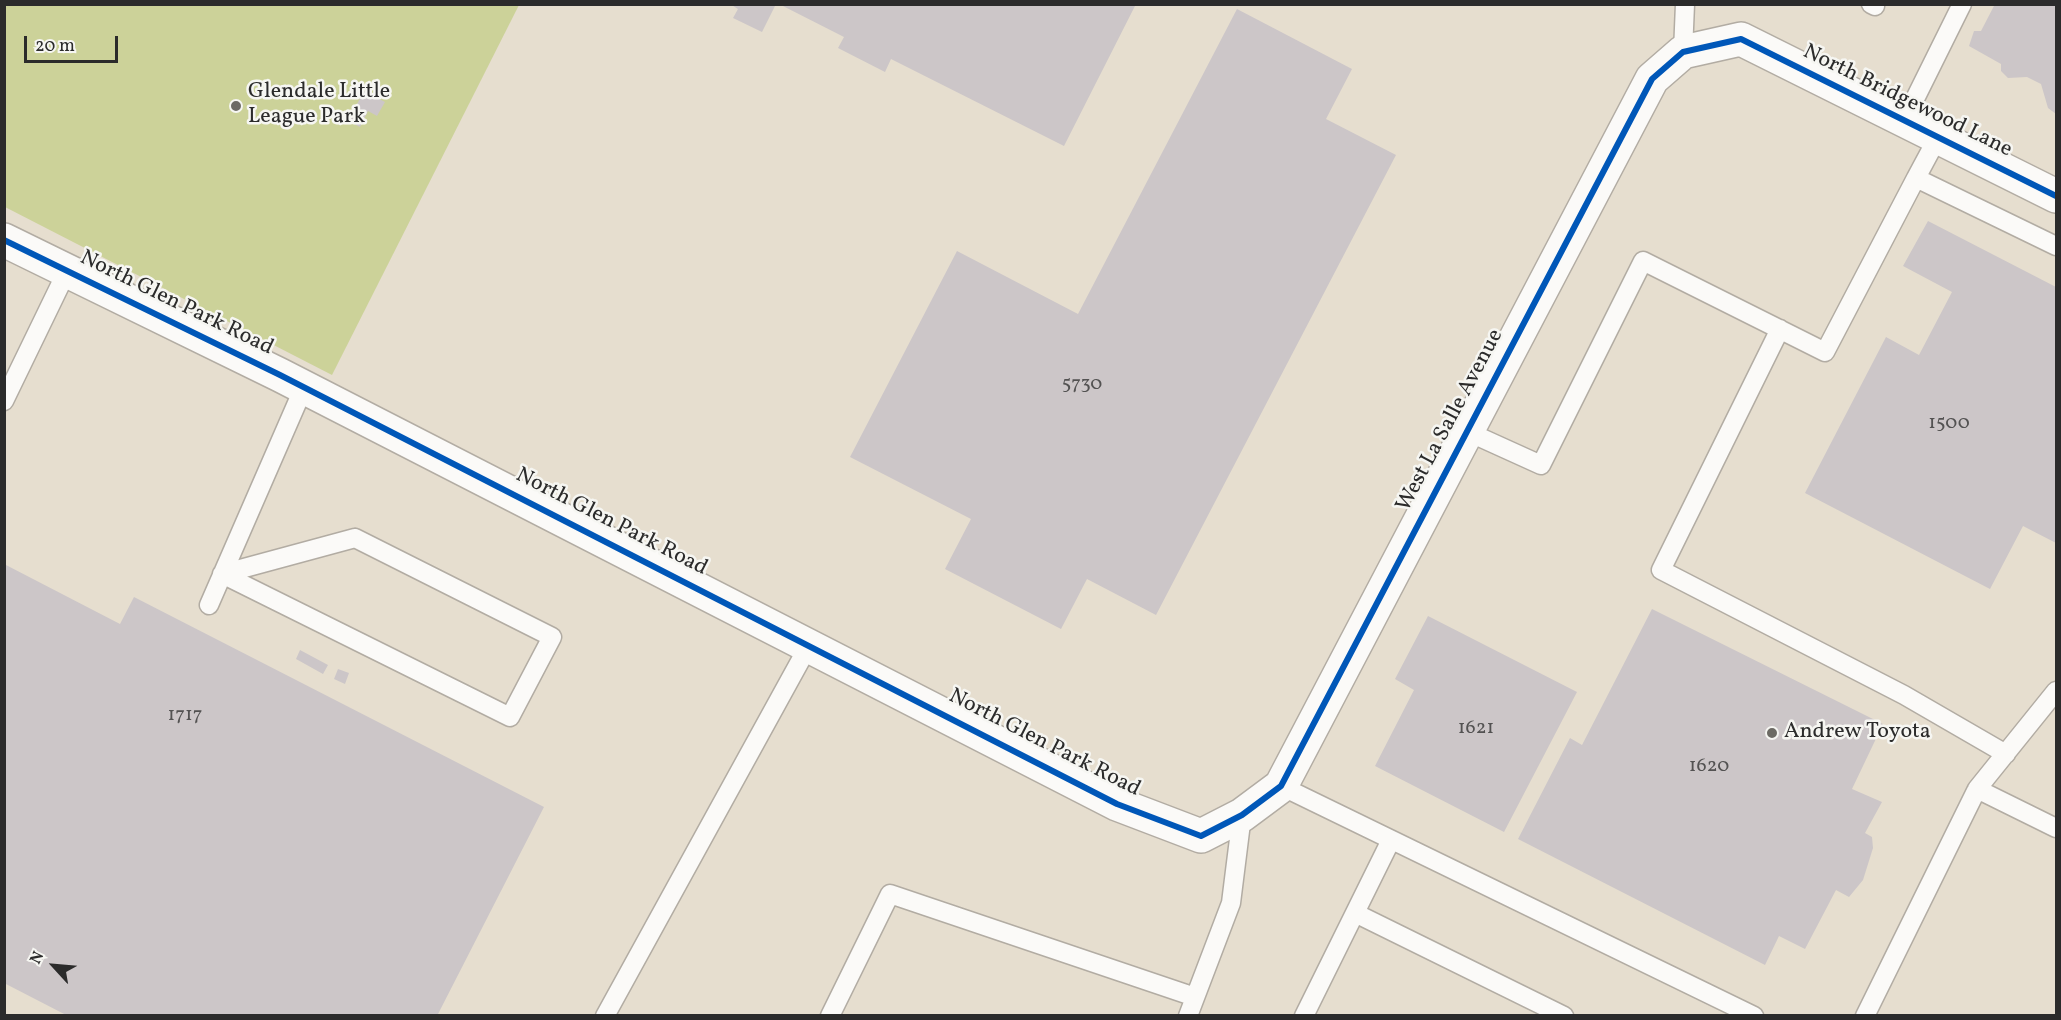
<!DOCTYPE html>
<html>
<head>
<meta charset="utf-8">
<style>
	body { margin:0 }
	#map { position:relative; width:2061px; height:1020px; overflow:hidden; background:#e6decf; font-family:Vollkorn,serif }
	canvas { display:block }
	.frame { position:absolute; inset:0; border:6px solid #2b2b2b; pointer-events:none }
	.north { position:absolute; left:24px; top:936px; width:60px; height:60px; -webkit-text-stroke:4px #f6f6f2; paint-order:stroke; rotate:296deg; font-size:16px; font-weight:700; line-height:24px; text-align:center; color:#2b2b2b }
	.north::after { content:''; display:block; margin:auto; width:21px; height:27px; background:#2b2b2b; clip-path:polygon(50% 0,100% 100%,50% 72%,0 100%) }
	.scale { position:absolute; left:24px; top:36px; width:94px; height:27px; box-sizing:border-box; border:3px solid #2b2b2b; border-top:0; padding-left:8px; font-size:18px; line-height:21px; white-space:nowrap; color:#2b2b2b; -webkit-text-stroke:4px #f6f6f2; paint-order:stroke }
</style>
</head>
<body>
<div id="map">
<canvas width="2061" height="1020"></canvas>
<div class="frame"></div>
<div class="north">N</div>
<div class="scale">20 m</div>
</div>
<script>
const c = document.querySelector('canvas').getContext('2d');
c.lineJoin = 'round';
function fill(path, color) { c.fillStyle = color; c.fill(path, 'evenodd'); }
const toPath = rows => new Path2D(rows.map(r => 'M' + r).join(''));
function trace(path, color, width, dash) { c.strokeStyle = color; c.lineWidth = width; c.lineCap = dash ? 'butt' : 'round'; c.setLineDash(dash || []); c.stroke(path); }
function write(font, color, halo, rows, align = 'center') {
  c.font = font + ' Vollkorn,serif'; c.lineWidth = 5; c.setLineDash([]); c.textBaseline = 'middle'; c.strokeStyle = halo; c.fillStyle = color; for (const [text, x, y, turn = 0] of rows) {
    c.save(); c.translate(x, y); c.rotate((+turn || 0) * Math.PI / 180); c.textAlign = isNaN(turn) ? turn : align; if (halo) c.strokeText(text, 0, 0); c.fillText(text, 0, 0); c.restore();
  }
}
const green = toPath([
	[4,5,519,5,332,375,5,207]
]);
const building = toPath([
	[730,4,776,4,762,32,733,18,738,9],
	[779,4,1136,4,1064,146,891,59,885,72,838,48,844,37],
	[1995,4,2056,4,2056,114,2048,108,2041,84,2027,77,2008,78,2001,71,2001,64,1969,46,1974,31,1981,31],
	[1237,9,1352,69,1326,119,1396,155,1156,615,1087,579,1061,629,945,569,971,519,850,457,957,251,1078,314],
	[364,91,385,102,377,116,368,111,360,127,348,121],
	[1928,221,2056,287,2056,543,2023,526,1990,589,1805,493,1886,337,1919,355,1952,292,1903,266],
	[6,565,120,624,134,597,544,807,437,1016,68,1016,4,983],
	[1652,609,1883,724,1852,789,1882,802,1865,833,1872,837,1873,848,1863,880,1849,897,1836,890,1805,949,1779,936,1765,965,1518,839,1570,738,1582,745],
	[1428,616,1577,692,1504,832,1375,766,1414,690,1395,679],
	[300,650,328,665,323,674,296,659],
	[338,669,349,673,345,684,334,679]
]);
const service = toPath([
	[1871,4,1875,6],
	[1683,52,1685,4],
	[1904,121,1962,4],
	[1916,178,1938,137],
	[1780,329,1661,570,1904,695,2006,754],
	[4,401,67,271],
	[1466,431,1541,465,1643,261,1825,352,1916,178,2056,246],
	[355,538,552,637,510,717,222,574,355,538],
	[209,605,304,387],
	[2056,691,1977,789,2056,828],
	[1281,786,1754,1016],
	[1355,913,1564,1016],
	[605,1016,809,645],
	[830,1016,890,894,1195,997],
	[1188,1016,1231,903,1242,815],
	[1304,1016,1391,840],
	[1865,1016,1977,789]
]);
const minor = toPath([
	[4,240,280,375,1117,804,1201,836,1242,815,1281,786,1652,79,1683,52,1741,39,2056,196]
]);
const cycleway = toPath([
	[4,240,280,375,1117,804,1201,836,1242,815,1281,786,1652,79,1683,52,1741,39,2056,196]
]);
const markers = [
	[236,106,6,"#6c6a64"],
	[1772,733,6,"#6c6a64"]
];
const numberNames = [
	["5730",1082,385],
	["1500",1949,424],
	["1717",185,716],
	["1621",1476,729],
	["1620",1709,767]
];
const poiNames = [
	["Glendale Little",248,93],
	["League Park",248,118],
	["Andrew Toyota",1784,733]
];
const streetNames = [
	["North Bridgewood Lane",1907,102,26],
	["North Glen Park Road",176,304,26],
	["West La Salle Avenue",1451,421,-62],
	["North Glen Park Road",611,523,27],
	["North Glen Park Road",1044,744,27]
];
fill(green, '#ccd299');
fill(building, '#ccc6c8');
trace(service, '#b2aca3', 21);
trace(minor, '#b2aca3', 36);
trace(service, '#fbfaf8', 18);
trace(minor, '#fbfaf8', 33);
trace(cycleway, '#0057b8', 6);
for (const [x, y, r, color] of markers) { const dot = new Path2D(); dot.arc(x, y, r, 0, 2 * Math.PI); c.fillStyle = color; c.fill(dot); trace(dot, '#f6f6f2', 2); }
write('20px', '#535252', null, numberNames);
write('22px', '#2b2b2b', '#f6f6f2', poiNames, 'left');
write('22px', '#2b2b2b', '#f6f6f2', streetNames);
</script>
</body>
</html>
